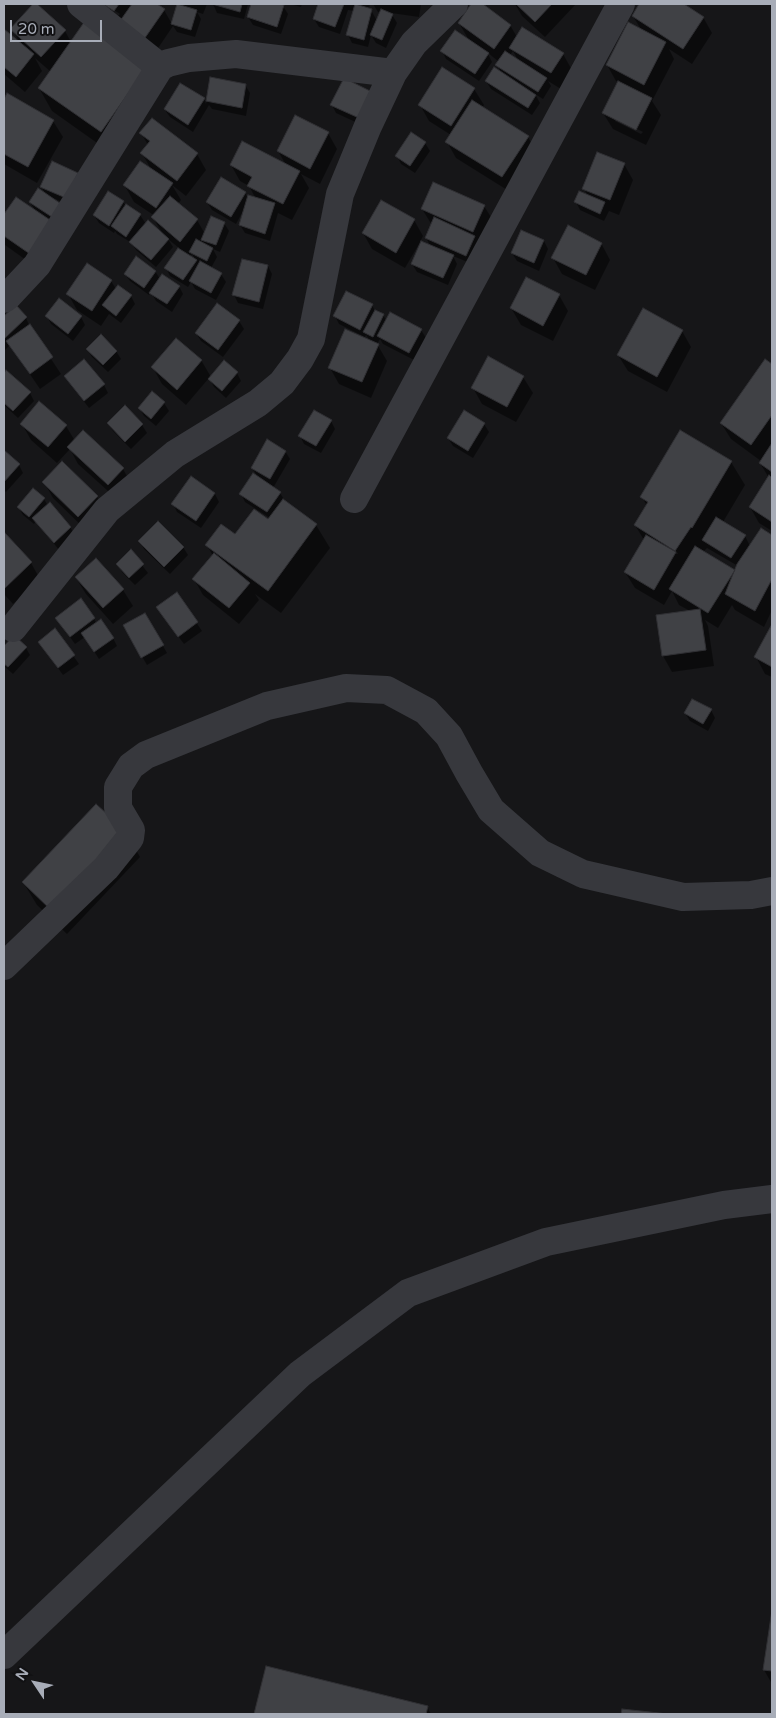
<!DOCTYPE html>
<html>
<head>
<meta charset="utf-8">
<style>
	body { margin:0 }
	#map { position:relative; width:776px; height:1718px; overflow:hidden; background:#161618; font-family:"Varela Round",sans-serif }
	canvas { display:block }
	.frame { position:absolute; inset:0; border:5px solid #a8adb8; pointer-events:none }
	.north { position:absolute; left:10px; top:1658px; width:50px; height:50px; -webkit-text-stroke:4px #111113; paint-order:stroke; rotate:304deg; font-size:14px; font-weight:700; line-height:20px; text-align:center; color:#a8adb8 }
	.north::after { content:''; display:block; margin:auto; width:18px; height:22px; background:#a8adb8; clip-path:polygon(50% 0,100% 100%,50% 72%,0 100%) }
	.scale { position:absolute; left:10px; top:20px; width:92px; height:22px; box-sizing:border-box; border:2px solid #a8adb8; border-top:0; padding-left:6px; font-size:15px; line-height:18px; white-space:nowrap; color:#a8adb8; -webkit-text-stroke:4px #111113; paint-order:stroke }
</style>
</head>
<body>
<div id="map">
<canvas width="776" height="1718"></canvas>
<div class="frame"></div>
<div class="north">N</div>
<div class="scale">20 m</div>
</div>
<script>
const c = document.querySelector('canvas').getContext('2d');
c.lineJoin = 'round';
function fill(path, color) { c.fillStyle = color; c.fill(path, 'evenodd'); }
const toPath = rows => new Path2D(rows.map(r => 'M' + r).join(''));
function trace(path, color, width, dash) { c.strokeStyle = color; c.lineWidth = width; c.lineCap = dash ? 'butt' : 'round'; c.setLineDash(dash || []); c.stroke(path); }
const shadow = toPath([
	[35,4,65,31,71,42,147,66,114,155,52,111,39,88,51,72,35,58,42,71,25,92,4,74,4,31,21,45,12,29],
	[100,4,118,16,120,14,105,4,155,4,164,10,172,24,178,5,175,4,207,4,203,14,197,12,201,19,195,37,177,32,173,26,150,60],
	[213,4,248,4,244,19,217,13],
	[253,4,276,4,283,6,288,14,281,34,253,25,248,17],
	[290,4,302,4,301,7],
	[320,4,370,4,369,9,371,10,377,21,381,12,378,12,373,4,421,4,419,17,391,13,397,23,386,48,376,43,371,35,368,47,352,43,348,35,354,11,348,10,340,34,319,27,314,19],
	[473,4,481,4,510,25,517,37,563,54,572,70,561,89,548,81,551,86,543,99,535,94,540,103,532,115,491,89,486,81,502,74,497,65,499,62,487,52,492,62,479,81,446,59,442,51,470,42,459,23],
	[513,51,518,60,510,55],
	[515,4,576,4,545,37,522,16],
	[641,4,682,4,703,17,712,33,692,64,669,49,674,59,652,101,661,115,646,145,613,129,603,113,619,82,616,81,607,65,642,31,633,16],
	[615,118,643,132,641,134,615,121],
	[211,79,245,85,250,93,246,116,212,109,209,105,193,132,170,117,165,110,204,99,206,104],
	[344,80,364,126,336,113,332,105],
	[474,89,484,105,482,108,528,137,537,153,512,193,456,158,447,142,451,135,429,121,420,105],
	[7,95,53,121,63,137,37,183,4,164,4,101],
	[141,133,197,154,206,170,186,196,172,185,181,200,178,204,197,220,205,234,224,223,229,231,220,252,213,249,217,257,211,268,221,274,226,282,216,300,195,289,191,282,188,287,170,276,166,268,179,248,168,239,173,247,156,267,136,250,132,243,117,234,115,231,114,233,99,223,94,215,123,202,126,206,140,215,146,224,163,234,153,218,155,216,134,202,125,186,152,171,142,153,148,145],
	[192,254,196,261,190,257],
	[328,133,337,149,320,184,301,174,309,188,292,220,278,213,270,241,245,233,240,225,243,211,236,224,212,210,207,202,245,193,247,197,256,199,249,186,240,181,231,165,286,165,278,151],
	[425,143,430,151,415,173,401,164,397,156],
	[52,163,71,206,51,197,50,198,63,207,40,270,5,245,4,217,16,199,36,212,30,202,47,196,41,187],
	[624,164,633,180,619,215,609,211,604,221,580,210,576,202,588,196,584,189],
	[484,206,494,222,470,263,453,256,457,264,448,285,417,272,412,264,420,245,419,244,405,268,372,249,363,233,414,220,423,236,420,242,431,247,426,238,432,225,422,209],
	[522,231,544,241,548,249,539,271,517,261,512,253],
	[601,243,610,260,595,290,562,274,553,258],
	[88,265,111,281,116,289,131,296,135,304,121,323,109,314,101,326,77,310,68,294],
	[268,266,272,274,263,309,238,303,234,295],
	[155,271,160,279,179,286,183,294,172,312,156,301,151,292,149,295,130,281,125,274],
	[559,295,568,311,553,341,521,325,511,308],
	[372,305,375,311,383,315,386,320,421,330,426,338,414,360,383,344,380,339,377,344,387,361,371,398,339,384,330,368,370,341,366,335,365,337,339,324,335,316],
	[16,307,26,318,30,327,61,374,40,389,10,345,5,350,4,348,4,318],
	[47,316,81,317,85,325,73,341,51,324],
	[239,321,244,329,223,357,201,341,196,333],
	[682,331,691,347,667,392,628,371,618,355],
	[87,349,116,351,121,359,108,372,92,357],
	[201,360,211,377,237,373,241,381,226,398,214,387,209,378,186,405,162,384,153,368],
	[765,361,772,366,772,531,759,523,750,507,769,478,760,463,761,461,731,439,721,423],
	[6,372,30,393,34,401,18,418,4,405,4,375],
	[65,377,104,385,108,393,89,408],
	[523,377,533,393,516,422,482,404,473,388],
	[152,393,164,403,169,411,156,426,144,416,139,408],
	[125,407,142,425,147,433,131,449,113,431,108,423],
	[331,421,335,429,321,453,304,444,300,436],
	[22,424,66,426,75,441,123,469,132,485,118,500,78,464,70,449,57,463,31,440],
	[484,424,489,432,473,458,453,446,448,438],
	[681,432,731,462,745,485,723,522,745,536,750,546,761,529,772,536,772,610,764,627,735,610,732,605,718,628,705,620,708,626,714,666,672,672,663,656,658,616,690,611,679,605,672,591,664,605,635,588,625,572,644,540,635,525,647,506,642,497],
	[673,545,678,554,675,554,671,547],
	[707,548,738,566,736,572,703,552],
	[285,451,290,459,273,488,280,493,285,501,316,525,330,548,281,613,255,594,259,600,239,624,203,595,194,579,213,556,207,545,235,536,268,521,270,518,245,502,241,494,258,477,252,468],
	[4,452,19,465,23,473,6,492,4,490],
	[62,463,97,497,106,513,88,532,53,498,44,482],
	[191,478,215,494,219,502,201,528,177,512,173,504],
	[44,499,48,506,70,527,75,535,59,550,36,521,34,524,23,515,18,507],
	[5,535,31,563,40,579,13,604,4,594,4,536],
	[140,541,183,547,188,555,170,574,144,549],
	[131,551,148,573,135,585,122,572,118,564],
	[96,560,123,590,133,606,113,624,86,594,76,578],
	[177,594,202,631,184,644,162,615],
	[145,614,167,653,147,665,124,626],
	[94,619,97,624,113,638,117,646,99,659,85,637,75,644,62,626],
	[772,626,772,677,765,674,756,657],
	[55,630,79,664,63,675,39,642],
	[14,637,26,648,30,655,13,674,4,666,4,648],
	[711,710,715,718,708,731,690,721,685,713],
	[127,834,140,857,67,934,37,905,23,882],
	[772,1615,772,1684,764,1670],
	[267,1667,427,1707,431,1714,256,1714]
]);
const building = toPath([
	[33,4,37,4,66,30,41,57,10,29,33,4],
	[103,4,119,4,114,11,103,4],
	[132,4,157,4,165,9,140,45,115,28,132,4],
	[177,4,197,10,191,30,171,24,177,4],
	[212,4,242,4,240,12,212,4],
	[251,4,280,4,284,5,277,27,247,17,251,4],
	[318,4,344,4,335,27,313,19,318,4],
	[355,4,372,9,364,40,346,35,355,4],
	[471,4,483,4,511,25,494,49,458,23,471,4],
	[516,4,552,4,535,22,516,4],
	[639,4,684,4,704,17,683,49,632,16,639,4],
	[381,9,393,14,382,40,370,35,381,9],
	[85,21,148,65,101,132,38,88,85,21],
	[628,22,666,42,644,85,606,65,628,22],
	[522,27,564,53,551,73,509,48,522,27],
	[4,29,34,54,16,77,4,67,4,29],
	[455,30,489,53,475,74,440,51,455,30],
	[505,51,547,78,538,92,495,65,505,51],
	[442,67,475,88,451,126,418,105,442,67],
	[494,67,536,95,528,108,485,81,494,67],
	[210,77,246,84,242,108,206,101,210,77],
	[344,78,372,92,359,118,330,105,344,78],
	[618,81,652,98,636,130,602,113,618,81],
	[180,83,205,98,188,125,164,109,180,83],
	[7,93,54,120,28,167,4,154,4,99,7,93],
	[472,100,529,136,502,177,445,142,472,100],
	[295,115,329,132,310,169,277,151,295,115],
	[152,118,198,153,177,181,140,153,150,141,139,133,152,118],
	[411,132,426,142,410,166,395,156,411,132],
	[242,141,300,171,283,204,247,186,252,177,230,165,242,141],
	[597,152,625,163,610,200,582,189,597,152],
	[52,161,78,173,66,198,40,187,52,161],
	[140,161,173,183,156,208,123,185,140,161],
	[221,177,246,192,231,217,206,202,221,177],
	[433,182,485,205,473,232,421,209,433,182],
	[38,188,64,206,55,219,29,202,38,188],
	[108,191,124,201,109,226,93,215,108,191],
	[579,191,605,202,600,214,574,202,579,191],
	[248,195,275,203,265,234,239,225,248,195],
	[170,196,198,219,180,242,151,217,170,196],
	[16,197,53,222,30,254,4,236,4,214,16,197],
	[381,200,415,219,396,253,362,233,381,200],
	[126,204,141,214,126,237,111,226,126,204],
	[211,216,225,222,216,245,201,240,211,216],
	[434,217,475,236,466,256,425,238,434,217],
	[148,220,169,239,151,260,129,242,148,220],
	[568,225,602,243,586,275,551,258,568,225],
	[521,230,544,240,534,263,511,253,521,230],
	[196,239,213,248,207,261,189,252,196,239],
	[421,241,454,255,443,278,411,264,421,241],
	[178,248,197,260,183,280,164,268,178,248],
	[136,256,156,271,144,288,124,274,136,256],
	[242,259,268,265,259,302,232,295,242,259],
	[200,261,222,273,211,293,189,281,200,261],
	[87,263,112,280,92,311,66,294,87,263],
	[162,274,180,286,167,304,149,293,162,274],
	[526,277,560,294,543,326,510,308,526,277],
	[118,285,132,295,116,316,102,305,118,285],
	[346,291,373,304,360,330,333,316,346,291],
	[59,298,82,316,68,334,45,316,59,298],
	[217,303,240,320,218,350,195,333,217,303],
	[16,305,27,317,4,339,4,316,16,305],
	[643,308,683,330,657,377,617,355,643,308],
	[375,310,384,314,373,337,363,332,375,310],
	[390,312,422,329,409,353,377,336,390,312],
	[30,324,53,357,30,374,6,341,30,324],
	[345,329,379,344,362,382,328,368,345,329],
	[101,334,117,351,103,365,86,349,101,334],
	[176,338,202,360,177,390,151,367,176,338],
	[488,356,524,376,507,407,471,388,488,356],
	[84,359,105,384,84,401,64,376,84,359],
	[765,359,772,364,772,415,751,445,720,423,765,359],
	[224,360,238,372,222,391,208,379,224,360],
	[6,370,31,392,13,411,4,403,4,373,6,370],
	[152,391,165,402,151,419,138,408,152,391],
	[39,401,67,425,48,447,20,424,39,401],
	[125,405,143,424,125,442,107,423,125,405],
	[314,410,332,420,316,446,298,436,314,410],
	[464,410,485,423,468,451,447,438,464,410],
	[83,430,124,468,108,485,67,447,83,430],
	[680,430,732,461,692,528,691,527,675,551,634,525,648,502,640,497,680,430],
	[267,439,286,451,270,479,251,468,267,439],
	[772,443,772,472,759,463,772,443],
	[4,450,20,464,4,482,4,450],
	[62,461,98,496,78,517,42,482,62,461],
	[253,473,281,492,267,512,239,494,253,473],
	[769,475,772,478,772,522,749,507,769,475],
	[191,476,215,493,196,521,171,504,191,476],
	[33,488,45,498,29,517,17,507,33,488],
	[283,499,317,524,268,591,205,545,221,524,235,534,254,509,268,519,283,499],
	[50,502,71,527,54,543,32,518,50,502],
	[716,517,746,535,731,558,702,540,716,517],
	[158,521,184,547,164,567,138,541,158,521],
	[761,528,772,535,772,579,755,611,725,594,737,564,761,528],
	[5,533,32,562,4,589,4,534,5,533],
	[646,535,676,552,654,590,624,572,646,535],
	[695,546,735,570,708,613,669,589,695,546],
	[131,549,144,564,129,578,116,564,131,549],
	[214,553,250,583,229,608,192,579,214,553],
	[96,558,124,589,103,608,75,577,96,558],
	[177,592,198,622,178,637,156,607,177,592],
	[81,598,95,618,70,637,55,618,81,598],
	[700,609,706,650,662,656,656,615,700,609],
	[145,613,164,645,141,658,123,625,145,613],
	[101,619,114,638,94,652,81,633,101,619],
	[772,624,772,667,754,657,772,624],
	[55,628,75,655,58,668,38,642,55,628],
	[14,635,27,647,8,667,4,664,4,646,14,635],
	[692,699,712,709,703,724,684,713,692,699],
	[96,804,128,833,53,912,22,882,96,804],
	[772,1610,772,1671,763,1670,772,1610],
	[266,1666,428,1706,426,1714,254,1714,266,1666],
	[622,1709,668,1714,621,1714,622,1709]
]);
const street = toPath([
	[81,4,160,67],
	[4,299,9,295,37,265,160,67,168,63,189,58,236,54,393,73],
	[354,499,621,4],
	[13,628,107,510,175,454,258,403,282,383,300,359,311,339,340,194,368,126,393,73,414,43,454,4],
	[4,966,106,868,130,838,131,830,118,808,118,787,131,766,146,755,267,706,346,688,387,690,426,711,449,736,469,773,491,810,540,853,583,874,683,897,751,895,772,891],
	[4,1655,300,1374,408,1293,546,1242,724,1205,772,1199]
]);
fill(shadow, '#0007');
fill(building, '#404145');
trace(building, '#303034', 1);
trace(street, '#37383d', 28);
</script>
</body>
</html>
